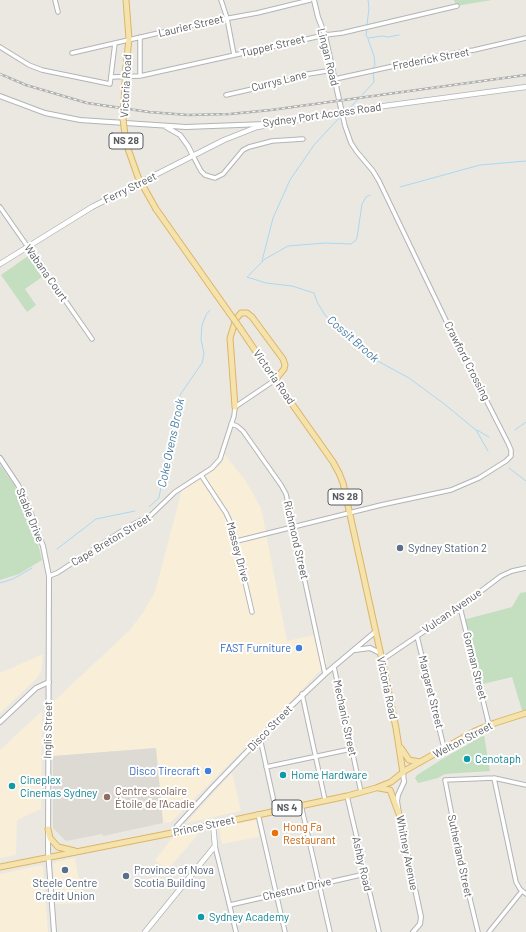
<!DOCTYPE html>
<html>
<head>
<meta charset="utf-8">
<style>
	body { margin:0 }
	canvas { display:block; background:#ebe8e1 }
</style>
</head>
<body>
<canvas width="526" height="932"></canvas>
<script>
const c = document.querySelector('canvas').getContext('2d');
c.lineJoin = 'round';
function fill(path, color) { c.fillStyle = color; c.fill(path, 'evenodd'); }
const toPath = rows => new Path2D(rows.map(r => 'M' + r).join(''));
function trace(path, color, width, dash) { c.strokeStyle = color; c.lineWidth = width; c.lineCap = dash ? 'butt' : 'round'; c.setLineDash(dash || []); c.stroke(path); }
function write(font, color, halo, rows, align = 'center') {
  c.font = font + ' Barlow,sans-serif'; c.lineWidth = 4; c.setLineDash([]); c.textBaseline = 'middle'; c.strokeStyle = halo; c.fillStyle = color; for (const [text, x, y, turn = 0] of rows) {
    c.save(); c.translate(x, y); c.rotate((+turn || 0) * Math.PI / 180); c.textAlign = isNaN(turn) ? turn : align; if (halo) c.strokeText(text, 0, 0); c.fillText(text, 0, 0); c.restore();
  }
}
const commercial = toPath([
	[224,454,245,480,261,508,287,641,319,634,327,663,268,725,171,822,163,823,156,748,53,756,52,703,130,630,144,611,155,592,182,490,218,467,222,463],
	[43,654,41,672,36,679,0,713,0,673],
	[42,711,41,809,17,820,16,855,0,858,0,750],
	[232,773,241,811,186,823],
	[256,820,259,837,222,844,219,828],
	[196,832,197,836,167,870,155,860,173,837],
	[75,858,83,903,55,904,53,865,56,862],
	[41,865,43,867,48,932,0,932,0,874]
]);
const education = toPath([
	[156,748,163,823,103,836,102,834,66,841,53,828,53,756]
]);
const green = toPath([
	[454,0,492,0,456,6],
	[28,256,42,277,25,289,36,305,27,312,1,275],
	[0,465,15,486,34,528,42,560,19,574,0,580],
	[526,592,526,713,523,714,512,677,479,685,463,620,512,607,520,593],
	[484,735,490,771,445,774,438,778,418,783,415,778,417,775,444,758]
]);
const stream = toPath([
	[367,25,369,8,368,0],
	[367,28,366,36,368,38,382,36,388,37,399,35],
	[368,39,374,56,375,65,373,68],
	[362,95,374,82,373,71],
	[348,110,357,100],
	[400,187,480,165,526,161],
	[370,195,366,197,362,204,357,238,355,241,351,244,325,243,288,246,265,259,247,277,266,283,292,286,314,293,317,302,325,315,349,339,374,359,409,378,443,403,476,430,488,451],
	[262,261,273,218,290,180,314,145,341,116],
	[477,430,489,437],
	[515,430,526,422],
	[509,468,526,481],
	[149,507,159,498,170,436,180,395,202,363,204,354,201,339,202,325,206,315,210,310],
	[57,549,96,519,135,511],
	[0,583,13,579,32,568]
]);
const minor = toPath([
	[55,0,58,12],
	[221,0,227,18,234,55],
	[0,47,29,65,42,70,110,84,115,43],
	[72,53,202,23,257,13,310,0],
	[140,76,140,37],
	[111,77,140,76,325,35,342,33,457,6],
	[335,79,444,55,474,50,526,38],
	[226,95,292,80,296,76,333,70],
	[193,156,201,171,205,175,215,178,223,174,243,150,249,147,272,141,303,139],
	[0,207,92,339],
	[231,424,237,426,243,431,281,485,286,494,325,674],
	[201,475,226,513,232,526,252,612],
	[237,541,381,505,451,490,479,478,506,461,511,456,511,450,508,443,451,331,379,181,373,171,357,152,351,143,345,126,342,113],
	[49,576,57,573,128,527,150,516,175,492,212,468,220,459,234,416,235,407,275,380],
	[460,607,489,725],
	[417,636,444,748],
	[382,660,460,607,501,576,512,571,526,568],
	[334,667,361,792],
	[302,694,325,800],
	[260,738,276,811],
	[266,767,351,749],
	[494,778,516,882,520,889,526,894],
	[347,796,379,932],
	[301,805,330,932],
	[258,814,285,932],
	[215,846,236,932],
	[230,905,365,874],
	[478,932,461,862,445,780,494,778,526,785],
	[489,932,522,891]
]);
const tertiary = toPath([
	[314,0,318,17,325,35,342,113],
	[0,96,45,113,80,120,186,127,265,124],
	[166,127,180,135,188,146,193,156],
	[0,458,18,485,27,503,43,546,49,576,48,851,54,932],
	[355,650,370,648,380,653],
	[0,722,36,688,49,682],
	[403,773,404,782,398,795,397,801,399,814,421,917,420,924,413,932],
	[174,833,177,826,212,788,289,708,325,674,375,632]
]);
const secondary = toPath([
	[0,264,92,207,224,140,257,127,369,108,526,87],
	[145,932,215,846,213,824]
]);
const primary = toPath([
	[126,0,129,39,126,67],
	[156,209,223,304],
	[240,328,273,377,333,462,339,473,343,483,382,660,396,728,403,773],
	[235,407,230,338,236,319,241,313,247,313,252,317,283,359,285,365,284,369,275,380],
	[401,748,409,760,420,762],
	[379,788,390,790,399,814],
	[48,829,50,838,58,847,75,851],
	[0,867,192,829,347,796,376,788,391,782,406,770,475,731,495,723,526,713]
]);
const rail = toPath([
	[0,74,26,85,87,103,149,112,188,115,230,114,271,110,526,75]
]);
const primaryBridge = toPath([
	[126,67,123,119,126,143,138,177,156,209],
	[223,304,240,328]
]);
const markers = [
	[400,548,4,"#5c6f8a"],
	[299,648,4,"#3f7fe0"],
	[467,759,4,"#0f9aa8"],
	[208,771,4,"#3f7fe0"],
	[283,775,4,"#0f9aa8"],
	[12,786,4,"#0f9aa8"],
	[107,797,4,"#8d6e63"],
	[275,833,4,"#e8710a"],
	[65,870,4,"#5c6f8a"],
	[126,876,4,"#5c6f8a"],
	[201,917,4,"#0f9aa8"]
];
const shields = [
	[126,141,34],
	[345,497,34],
	[287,808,30]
];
const shieldNames = [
	["NS 28",126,141],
	["NS 28",345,497],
	["NS 4",287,808]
];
const streetNames = [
	["Laurier Street",191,26,-13],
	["Tupper Street",273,46,-13],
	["Lingan Road",328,57,76],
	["Frederick Street",431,59,-11],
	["Currys Lane",279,81,-14],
	["Victoria Road",126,86,-87],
	["Sydney Port Access Road",322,115,-8],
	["Ferry Street",130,188,-26],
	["Wabana Court",46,273,55],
	["Crawford Crossing",467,361,63],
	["Victoria Road",274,377,55],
	["Stable Drive",30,515,68],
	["Cape Breton Street",111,540,-31],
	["Richmond Street",296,540,77],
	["Massey Drive",238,552,75],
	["Vulcan Avenue",452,611,-35],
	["Gorman Street",475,666,76],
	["Victoria Road",387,688,78],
	["Margaret Street",431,692,76],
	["Mechanic Street",345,718,78],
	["Disco Street",270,728,-46],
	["Inglis Street",48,730,-89],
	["Welton Street",463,740,-28],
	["Prince Street",204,826,-12],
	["Whitney Avenue",407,853,79],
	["Sutherland Street",460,856,78],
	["Ashby Road",362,864,77],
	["Chestnut Drive",297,889,-13]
];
const serviceNames = [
	["Sydney Station 2",408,548],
	["Province of Nova",134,870],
	["Scotia Building",134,883],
	["Steele Centre",65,883,"center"],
	["Credit Union",65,896,"center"]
];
const shopNames = [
	["FAST Furniture",291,648],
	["Disco Tirecraft",200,771]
];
const cultureNames = [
	["Cenotaph",475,759],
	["Home Hardware",291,775],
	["Cineplex",20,780],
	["Cinemas Sydney",20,793],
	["Sydney Academy",209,917]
];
const educationNames = [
	["Centre scolaire",115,791],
	["Étoile de l'Acadie",115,804]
];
const foodNames = [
	["Hong Fa",283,827],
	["Restaurant",283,840]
];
const waterNames = [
	["Cossit Brook",353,339,41],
	["Coke Ovens Brook",171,443,-78]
];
fill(commercial, '#f9efd8');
fill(education, '#ddd9d3');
fill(green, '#c3dfc0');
trace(stream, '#a8d8f3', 1);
trace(minor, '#b2b4b7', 5.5);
trace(tertiary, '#b2b4b7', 6);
trace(secondary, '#b1b4b7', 6);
trace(primary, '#deb466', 7);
trace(minor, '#fff', 3.5);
trace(tertiary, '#fff', 4);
trace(secondary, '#fff', 4.5);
trace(primary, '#f4e3ad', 5);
trace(rail, '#afb0b0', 2.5);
trace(rail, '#fff', 1, [3]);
trace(primaryBridge, '#deb466', 7, []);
trace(primaryBridge, '#f4e3ad', 5);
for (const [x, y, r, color] of markers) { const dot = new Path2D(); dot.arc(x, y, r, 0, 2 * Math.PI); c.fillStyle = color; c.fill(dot); trace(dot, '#fff', 1.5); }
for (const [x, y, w] of shields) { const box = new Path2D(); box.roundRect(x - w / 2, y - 8, w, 16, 3); c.fillStyle = '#fff'; c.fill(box); trace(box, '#5a5d60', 1); }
write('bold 10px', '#5a5d60', null, shieldNames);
write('11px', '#5a5d60', '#fff', streetNames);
write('11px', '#4e5e75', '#fff', serviceNames, 'left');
write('11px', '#366cbe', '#fff', shopNames, 'right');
write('11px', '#0d838f', '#fff', cultureNames, 'left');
write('11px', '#785e54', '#fff', educationNames, 'left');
write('11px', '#c56008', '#fff', foodNames, 'left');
write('italic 12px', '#497ba2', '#fff', waterNames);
</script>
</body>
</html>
